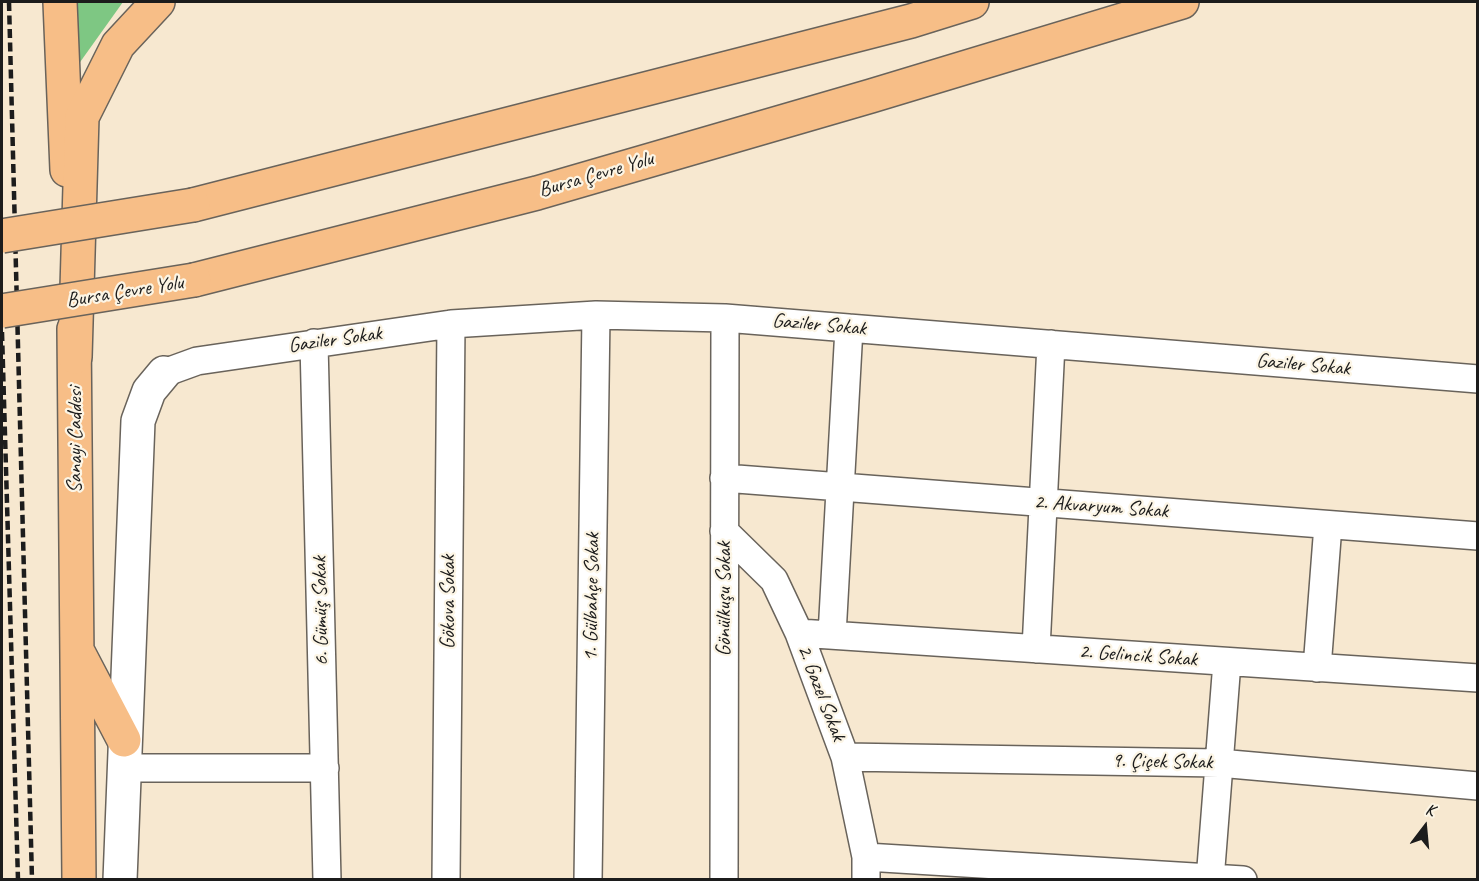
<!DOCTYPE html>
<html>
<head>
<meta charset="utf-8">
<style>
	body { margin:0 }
	#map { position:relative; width:1479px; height:881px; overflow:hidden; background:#f7e8d0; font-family:Caveat,sans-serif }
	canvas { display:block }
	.frame { position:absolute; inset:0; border:3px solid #1c1c1c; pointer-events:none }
	.north { position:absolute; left:1395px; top:797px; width:60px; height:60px; -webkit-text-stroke:4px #fcf5e5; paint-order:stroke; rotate:16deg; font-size:16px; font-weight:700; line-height:24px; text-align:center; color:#1c1c1c }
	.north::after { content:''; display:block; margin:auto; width:21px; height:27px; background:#1c1c1c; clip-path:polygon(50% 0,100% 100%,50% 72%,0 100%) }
</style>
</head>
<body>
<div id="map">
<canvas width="1479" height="881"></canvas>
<div class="frame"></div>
<div class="north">K</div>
</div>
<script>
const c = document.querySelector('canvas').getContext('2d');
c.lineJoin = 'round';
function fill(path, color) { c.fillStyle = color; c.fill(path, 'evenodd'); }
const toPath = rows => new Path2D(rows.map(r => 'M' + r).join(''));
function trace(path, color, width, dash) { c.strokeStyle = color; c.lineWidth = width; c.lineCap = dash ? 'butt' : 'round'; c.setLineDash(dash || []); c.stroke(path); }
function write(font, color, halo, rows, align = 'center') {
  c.font = font + ' Caveat,sans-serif'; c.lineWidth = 4.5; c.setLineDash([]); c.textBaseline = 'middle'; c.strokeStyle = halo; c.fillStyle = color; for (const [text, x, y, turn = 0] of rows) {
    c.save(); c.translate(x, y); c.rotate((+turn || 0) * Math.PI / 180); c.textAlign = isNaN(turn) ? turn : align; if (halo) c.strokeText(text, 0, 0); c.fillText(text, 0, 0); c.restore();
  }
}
const green = toPath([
	[75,2,123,2,78,65]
]);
const minor = toPath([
	[314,343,327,880],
	[164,373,197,361,451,324,596,315,725,318,1478,379],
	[724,478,1478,536],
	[724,531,774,580,799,633,845,757,866,857,866,880],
	[799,633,1478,678],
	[832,635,849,328],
	[1036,649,1051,344],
	[1317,668,1328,525],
	[845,757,1219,763,1478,786],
	[123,768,325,768],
	[866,857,1243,880],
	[446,880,451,324],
	[588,880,596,315],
	[724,880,725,318],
	[1210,880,1227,662]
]);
const tertiary = toPath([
	[120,880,138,421,149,391,164,373]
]);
const trunk = toPath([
	[60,2,67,170],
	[74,329,79,880],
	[79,654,124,740]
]);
const motorway = toPath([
	[193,205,911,21,972,2],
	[194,280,537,193,871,96,1182,2],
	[75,357,82,117,118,45,158,2]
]);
const rail = toPath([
	[9,2,32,880],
	[2,332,18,880]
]);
const motorwayBridge = toPath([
	[2,236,193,205],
	[2,311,194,280]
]);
const streetNames = [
	["Bursa Çevre Yolu",596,175,-16],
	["Bursa Çevre Yolu",125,292,-9],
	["Gaziler Sokak",819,325,5],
	["Gaziler Sokak",335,340,-8],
	["Gaziler Sokak",1303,365,5],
	["Sanayi Caddesi",75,440,-90],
	["2. Akvaryum Sokak",1101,507,4],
	["1. Gülbahçe Sokak",592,597,-89],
	["Gönülkuşu Sokak",724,599,-90],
	["Gökova Sokak",448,602,-90],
	["6. Gümüş Sokak",321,611,-91],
	["2. Gelincik Sokak",1138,656,4],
	["2. Gazel Sokak",821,693,69],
	["9. Çiçek Sokak",1162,762,1]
];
fill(green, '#7ec783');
trace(minor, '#69635b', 30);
trace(tertiary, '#69635b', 36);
trace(trunk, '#69635b', 36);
trace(motorway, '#69635b', 36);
trace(minor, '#fff', 27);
trace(tertiary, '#fff', 33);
trace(trunk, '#f7be87', 33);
trace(motorway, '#f7be87', 33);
trace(rail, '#1c1c1c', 4.5, [9, 4.5]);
trace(motorwayBridge, '#69635b', 36, []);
trace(motorwayBridge, '#f7be87', 33);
write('21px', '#1c1c1c', '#fcf5e5', streetNames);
</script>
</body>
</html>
